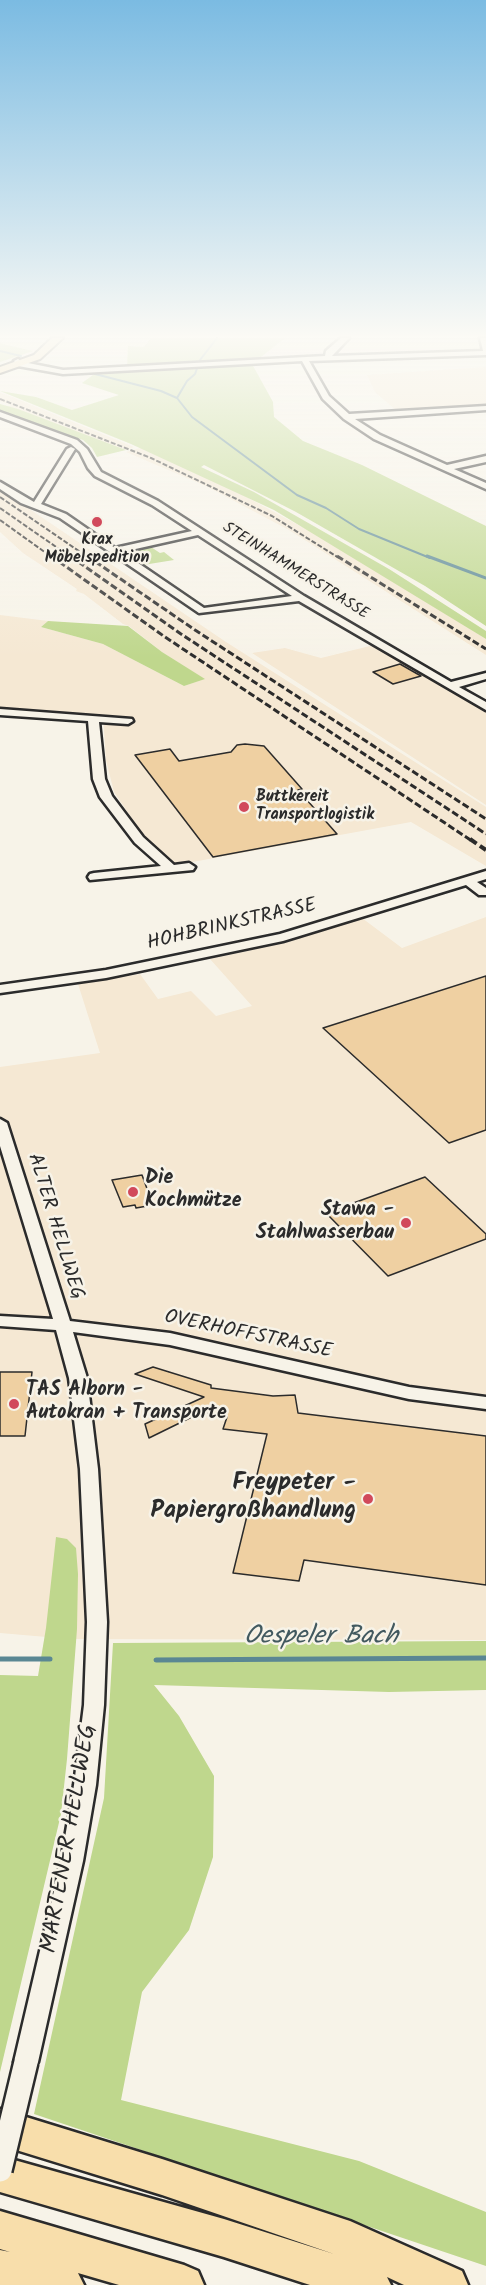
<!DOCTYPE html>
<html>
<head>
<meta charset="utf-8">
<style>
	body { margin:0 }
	canvas { display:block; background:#f7f3e8 }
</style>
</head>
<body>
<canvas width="486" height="2285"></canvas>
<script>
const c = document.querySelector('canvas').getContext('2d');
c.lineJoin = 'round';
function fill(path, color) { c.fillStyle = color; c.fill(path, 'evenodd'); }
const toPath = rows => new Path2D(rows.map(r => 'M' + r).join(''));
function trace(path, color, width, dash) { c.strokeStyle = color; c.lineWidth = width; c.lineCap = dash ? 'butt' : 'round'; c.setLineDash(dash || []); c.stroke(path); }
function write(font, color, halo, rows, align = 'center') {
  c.font = font + ' Kalam,sans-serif'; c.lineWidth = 5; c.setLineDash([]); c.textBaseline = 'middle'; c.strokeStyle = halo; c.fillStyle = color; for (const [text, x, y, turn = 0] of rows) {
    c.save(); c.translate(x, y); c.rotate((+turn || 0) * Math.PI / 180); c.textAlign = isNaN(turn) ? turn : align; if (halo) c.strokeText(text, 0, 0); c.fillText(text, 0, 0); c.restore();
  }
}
const built = toPath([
	[486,367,486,407,398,412,375,392,367,375],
	[0,393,7,395,134,447,126,450,7,407,11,405,0,401],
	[140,448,226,486,337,546,486,639,486,655,289,530,206,486,126,452],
	[0,489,226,642,486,807,486,866,411,822,176,865,145,838,114,792,106,760,103,716,0,708,0,615,48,621,41,627,103,644,184,686,204,679,162,652,129,626,123,624,84,594,76,591,77,589,23,553,0,532],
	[378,644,486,707,486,805,252,653,285,648,321,658],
	[486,917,486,1640,70,1639,0,1633,0,1067,100,1053,78,984,140,974,158,999,191,991,216,1016,252,1006,210,959,285,943,362,918,402,948]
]);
const green = toPath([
	[151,338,285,338,252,364,273,402,274,417,303,441,362,465,486,526,486,626,425,586,296,512,204,465,201,467,254,492,389,569,486,631,486,639,274,510,131,444,0,391,36,397,72,410,119,395,82,383,93,375,108,372,182,368,189,363,127,366,128,346,144,347],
	[0,342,3,344,33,351,0,362],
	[0,404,18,409,126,450,97,457,92,448,83,440,0,411],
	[151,547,160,553,164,552,174,560,143,565,132,558,135,557,128,552],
	[48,621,128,626,162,652,205,679,184,686,103,644,41,627],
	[56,1537,67,1539,76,1548,78,1574,77,1629,67,1759,61,1814,0,2072,0,1675,38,1676,46,1628],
	[486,1641,486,1690,389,1692,154,1685,179,1716,214,1776,213,1857,189,1930,142,1992,121,2100,359,2161,486,2212,486,2266,34,2114,104,1798,113,1643]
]);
const streamFar2 = toPath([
	[0,351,21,356],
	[95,374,161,391,177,398,192,417,297,495,326,508,359,529,430,558],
	[177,398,187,381,195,374,200,360,217,338]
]);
const streamFar1 = toPath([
	[427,556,486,578]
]);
const stream = toPath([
	[0,1659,50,1659],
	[156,1660,486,1658]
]);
const building = toPath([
	[400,664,421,676,393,684,373,672,400,664],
	[245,744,264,746,302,789,298,790,337,834,213,857,135,755,170,749,179,761,231,752,237,745,245,744],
	[486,976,486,1130,449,1143,323,1028,486,976],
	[142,1175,153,1205,136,1208,135,1205,123,1207,112,1180,142,1175],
	[425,1177,486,1234,486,1239,388,1276,326,1213,425,1177],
	[153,1367,211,1385,211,1388,273,1396,295,1395,298,1413,486,1436,486,1585,304,1560,299,1581,233,1573,267,1434,223,1429,227,1417,202,1412,149,1438,145,1424,204,1397,135,1374,153,1367],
	[0,1372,32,1372,25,1436,0,1436,0,1372]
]);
const minor = toPath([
	[341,338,349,338,332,356,483,351,480,338,486,338,486,355,309,361,329,396,349,414,486,406,486,410,355,419,380,435,447,465,486,456,486,462,454,469,486,483,486,489,374,439,344,419,323,399,302,361,63,374,18,366,14,361,18,359,23,362,63,370,325,356,326,351,341,338],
	[0,412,77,440,87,449,101,472,158,501,304,596,451,682,486,673,486,679,459,687,486,702,486,710,299,601,199,613,60,518,21,503,0,489,0,482,34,502,67,449,71,447,75,449,41,504,66,514,115,548,192,531,152,505,95,476,88,468,80,452,71,444,0,417,0,412],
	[198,535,292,596,204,608,122,552,198,535],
	[0,709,132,719,133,721,128,724,99,722,105,779,112,796,143,837,174,865,189,863,195,867,193,870,90,880,88,877,90,874,94,873,161,866,135,843,100,797,93,779,88,721,0,715,0,709],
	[486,871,486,879,477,882,486,888,486,895,479,895,466,885,283,941,106,978,0,993,0,985,106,970,280,934,486,871],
	[0,1119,7,1123,70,1321,170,1333,409,1387,486,1397,486,1409,409,1399,170,1345,73,1332,87,1378,98,1469,107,1622,104,1705,96,1785,83,1861,38,2062,34,2070,26,2073,18,2070,14,2062,61,1861,74,1785,84,1705,87,1622,80,1469,69,1378,56,1330,0,1326,0,1316,53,1319,0,1146,0,1119]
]);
const major = toPath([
	[52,338,63,338,40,359,0,373,0,367,34,355,52,338]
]);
const highway = toPath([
	[0,2109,162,2159,350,2221,462,2271,468,2285,404,2285,387,2277,391,2285,310,2285,224,2257,0,2192,0,2156,224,2219,334,2254,162,2195,0,2145,0,2109],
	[0,2211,184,2265,198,2271,204,2285,119,2285,78,2273,84,2285,0,2285,0,2250,10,2252,0,2249,0,2211]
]);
const railFar2 = toPath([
	[0,399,151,458,272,516,339,558],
	[0,497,89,558],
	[0,508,72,558],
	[0,520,53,558]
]);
const railFar1 = toPath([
	[51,556,165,637,472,841],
	[70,556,181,634,486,834],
	[87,556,195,630,486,819],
	[337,556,486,649]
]);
const rail = toPath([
	[470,839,486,850]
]);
const minorBridge = toPath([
	[0,2170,26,2062]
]);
const markers = [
	[97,522,6,"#d1495b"],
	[244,807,6,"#d1495b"],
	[133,1192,6,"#d1495b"],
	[406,1223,6,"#d1495b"],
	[14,1404,6,"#d1495b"],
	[368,1499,6,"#d1495b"]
];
const farPoinames = [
	["Krax",97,541],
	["Möbelspedition",97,559],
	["Buttkereit",256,798,"left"],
	["Transportlogistik",256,816,"left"]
];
const farStreetnames = [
	["STEINHAMMERSTRASSE",295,572,32]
];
const streetNames = [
	["HOHBRINKSTRASSE",232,926,-13],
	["ALTER HELLWEG",54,1227,73],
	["OVERHOFFSTRASSE",248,1336,12]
];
const poiNames = [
	["Die",145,1180],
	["Kochmütze",145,1203],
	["Stawa -",394,1212,"right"],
	["Stahlwasserbau",394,1235,"right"],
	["TAS Alborn -",26,1392],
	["Autokran + Transporte",26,1415]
];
const nearPoinames = [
	["Freypeter -",356,1485],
	["Papiergroßhandlung",356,1513]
];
const nearStreetnames = [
	["MARTENER HELLWEG",71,1839,-80]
];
const nearWaternames = [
	["Oespeler Bach",321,1639]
];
fill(built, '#f5e8d3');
fill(green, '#bfd78d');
trace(streamFar2, '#5a8793', 2);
trace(streamFar1, '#5a8793', 3);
trace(stream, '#5a8793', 5);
fill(building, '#efd0a2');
trace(building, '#2b2b2b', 1.5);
trace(minor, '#2b2b2b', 5);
trace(major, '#2b2b2b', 4);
trace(highway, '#2b2b2b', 5);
fill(minor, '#f7f3e8');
fill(major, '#f8deab');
fill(highway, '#f8deab');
trace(railFar2, '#2b2b2b', 2, [5, 2]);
trace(railFar1, '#2b2b2b', 3, [7, 3]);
trace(rail, '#2b2b2b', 4, [8, 4]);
trace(minorBridge, '#2b2b2b', 28, []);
trace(minorBridge, '#f7f3e8', 23);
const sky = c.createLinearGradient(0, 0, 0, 658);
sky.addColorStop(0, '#7bbbe2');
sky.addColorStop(0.51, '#fbfaf5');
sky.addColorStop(1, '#fbfaf500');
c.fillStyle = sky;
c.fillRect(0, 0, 486, 658);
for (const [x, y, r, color] of markers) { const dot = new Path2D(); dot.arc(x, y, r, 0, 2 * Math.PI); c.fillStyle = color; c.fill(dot); trace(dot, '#f7f3e8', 2); }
write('bold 16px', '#2b2b2b', '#f7f3e8', farPoinames);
write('16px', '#2b2b2b', '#f7f3e8', farStreetnames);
write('20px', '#2b2b2b', '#f7f3e8', streetNames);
write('bold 20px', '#2b2b2b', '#f7f3e8', poiNames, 'left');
write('bold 24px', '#2b2b2b', '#f7f3e8', nearPoinames, 'right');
write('24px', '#2b2b2b', '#f7f3e8', nearStreetnames);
write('italic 26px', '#42595f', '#f7f3e8', nearWaternames);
</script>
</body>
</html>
